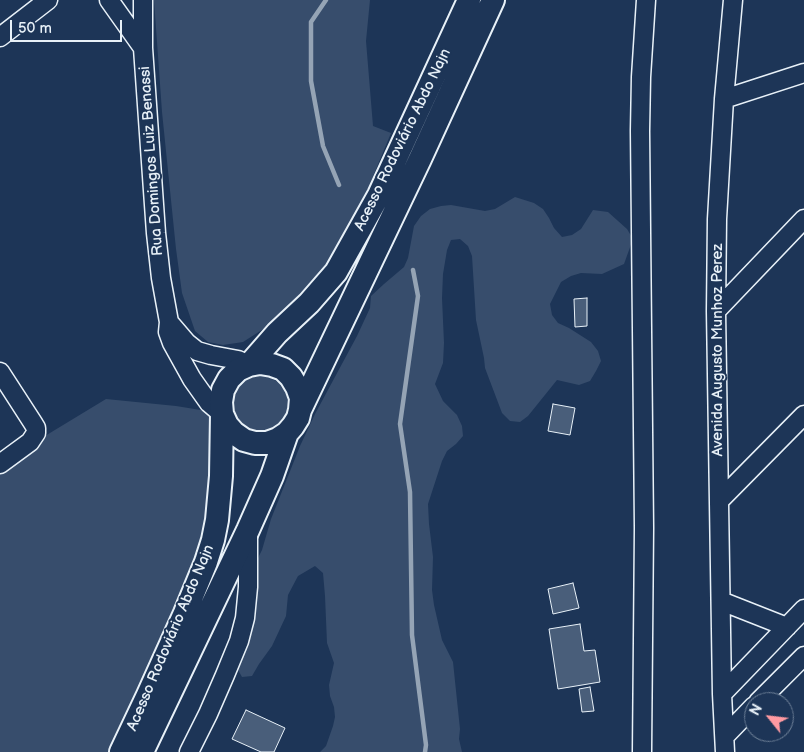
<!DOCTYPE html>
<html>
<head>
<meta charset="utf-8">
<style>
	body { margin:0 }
	#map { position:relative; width:804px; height:752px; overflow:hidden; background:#1d3557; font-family:"Balsamiq Sans",sans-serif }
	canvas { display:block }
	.north { position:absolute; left:744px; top:692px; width:50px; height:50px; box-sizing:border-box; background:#1d3557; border:1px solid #6e8097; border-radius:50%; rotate:299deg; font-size:14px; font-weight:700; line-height:20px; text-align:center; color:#e8f1f8 }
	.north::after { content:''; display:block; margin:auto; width:18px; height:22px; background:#ff9aa2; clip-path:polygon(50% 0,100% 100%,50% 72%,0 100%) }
	.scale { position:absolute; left:10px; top:20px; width:112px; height:22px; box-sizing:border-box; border:2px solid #e8f1f8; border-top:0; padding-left:6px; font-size:15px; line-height:18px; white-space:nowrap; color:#e8f1f8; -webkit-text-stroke:4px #1d3557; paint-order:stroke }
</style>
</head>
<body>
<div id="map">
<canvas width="804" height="752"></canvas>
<div class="north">N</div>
<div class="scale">50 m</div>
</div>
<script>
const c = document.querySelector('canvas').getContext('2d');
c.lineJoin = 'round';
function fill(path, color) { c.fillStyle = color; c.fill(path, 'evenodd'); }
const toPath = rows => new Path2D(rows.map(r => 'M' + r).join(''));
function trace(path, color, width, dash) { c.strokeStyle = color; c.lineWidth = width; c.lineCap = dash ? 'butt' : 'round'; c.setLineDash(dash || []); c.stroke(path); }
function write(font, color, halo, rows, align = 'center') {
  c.font = font + ' "Balsamiq Sans",sans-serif'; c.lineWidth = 4; c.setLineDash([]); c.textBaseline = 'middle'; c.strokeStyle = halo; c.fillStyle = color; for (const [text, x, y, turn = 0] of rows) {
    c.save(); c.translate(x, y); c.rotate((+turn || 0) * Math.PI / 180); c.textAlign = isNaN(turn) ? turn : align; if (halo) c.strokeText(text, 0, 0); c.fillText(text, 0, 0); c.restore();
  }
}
const green = toPath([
	[154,0,370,0,366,41,373,126,391,133,369,186,330,264,279,319,243,342,223,345,208,342,195,331,182,293,176,249,162,112],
	[515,197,534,203,543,209,549,218,554,228,562,237,572,235,581,229,593,210,608,212,627,229,633,239,624,264,602,274,581,273,571,276,561,282,550,304,552,315,558,323,569,328,591,342,598,351,601,361,596,371,590,381,579,385,557,380,528,416,520,422,510,421,502,413,485,368,484,358,476,320,472,256,468,246,460,239,451,240,447,250,443,274,442,298,444,343,443,363,435,384,443,401,457,415,462,426,463,436,456,444,447,451,442,461,428,504,429,524,433,557,432,590,434,605,442,640,453,662,460,729,459,739,462,752,320,752,326,746,333,726,335,717,334,707,330,696,329,685,334,663,327,643,325,596,323,573,315,566,298,576,288,595,286,616,272,646,259,664,252,676,242,677,237,668,252,570,262,550,271,519,300,446,315,414,357,336,370,308,371,296,384,284,404,267,408,258,414,226,421,216,430,209,441,206,451,205,485,211,495,209],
	'232 404a28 28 0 1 1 56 0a28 28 0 1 1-56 0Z',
	[106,399,176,406,213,412,214,515,125,720,109,752,0,752,0,468,45,436]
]);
const stream = toPath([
	[326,0,311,22,311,81,323,146,339,185],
	[413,270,418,296,400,424,410,492,412,635,426,745,425,752]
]);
const building = toPath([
	[587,298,587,326,575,327,574,299,587,298],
	[553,404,575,408,570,435,548,431,553,404],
	[573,583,579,608,553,614,548,589,573,583],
	[580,624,584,651,595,650,600,682,558,689,549,629,580,624],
	[590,687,594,711,582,712,579,689,590,687],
	[246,710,285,728,274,752,261,752,232,739,246,710]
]);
const minor = toPath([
	[109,0,143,48],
	[143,0,143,48,156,233,161,278,169,322,168,332,172,343,192,379,209,403,222,414],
	[0,37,48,0],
	[724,99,804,73],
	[716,311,804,219],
	[169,322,187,343,197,351,211,355,238,360,249,365],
	[0,372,33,423,36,428,36,433,30,442,0,464],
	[719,501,804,415],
	[721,601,787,627],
	[722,694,804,609],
	[758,702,804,656],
	[725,736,754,706],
	[189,752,208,714,225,675,239,641,245,618,248,587,248,532],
	[642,752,644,528,640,131,641,77,646,0],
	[725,752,722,694,716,311,717,219,724,99,733,0]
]);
const major = toPath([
	[249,365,260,363,272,365,283,369,291,377,297,387,301,398,300,410],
	[222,414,227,425,234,433,244,440,255,443,267,443,278,439,287,433],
	[121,752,148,695,185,613,206,562,213,540,217,520,221,476,222,414,221,402,223,390,229,379,238,370,249,365,277,333,309,303,336,272,379,195,469,0],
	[142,752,248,530,272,476,287,433,293,426,298,418,300,410,420,159,493,0]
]);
const streetNames = [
	["Acesso Rodoviário Abdo Najn",403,140,-64],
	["Rua Domingos Luiz Benassi",152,161,-94],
	["Avenida Augusto Munhoz Perez",718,350,-90],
	["Acesso Rodoviário Abdo Najn",171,638,-67]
];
fill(green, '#374d6c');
trace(stream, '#95a4b5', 4.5);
fill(building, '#495e7a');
trace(building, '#e8f1f8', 1);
trace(minor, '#e8f1f8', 21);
trace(major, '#e8f1f8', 26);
trace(minor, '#1d3557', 18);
trace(major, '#1d3557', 22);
write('15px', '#e8f1f8', '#1d3557', streetNames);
</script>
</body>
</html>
